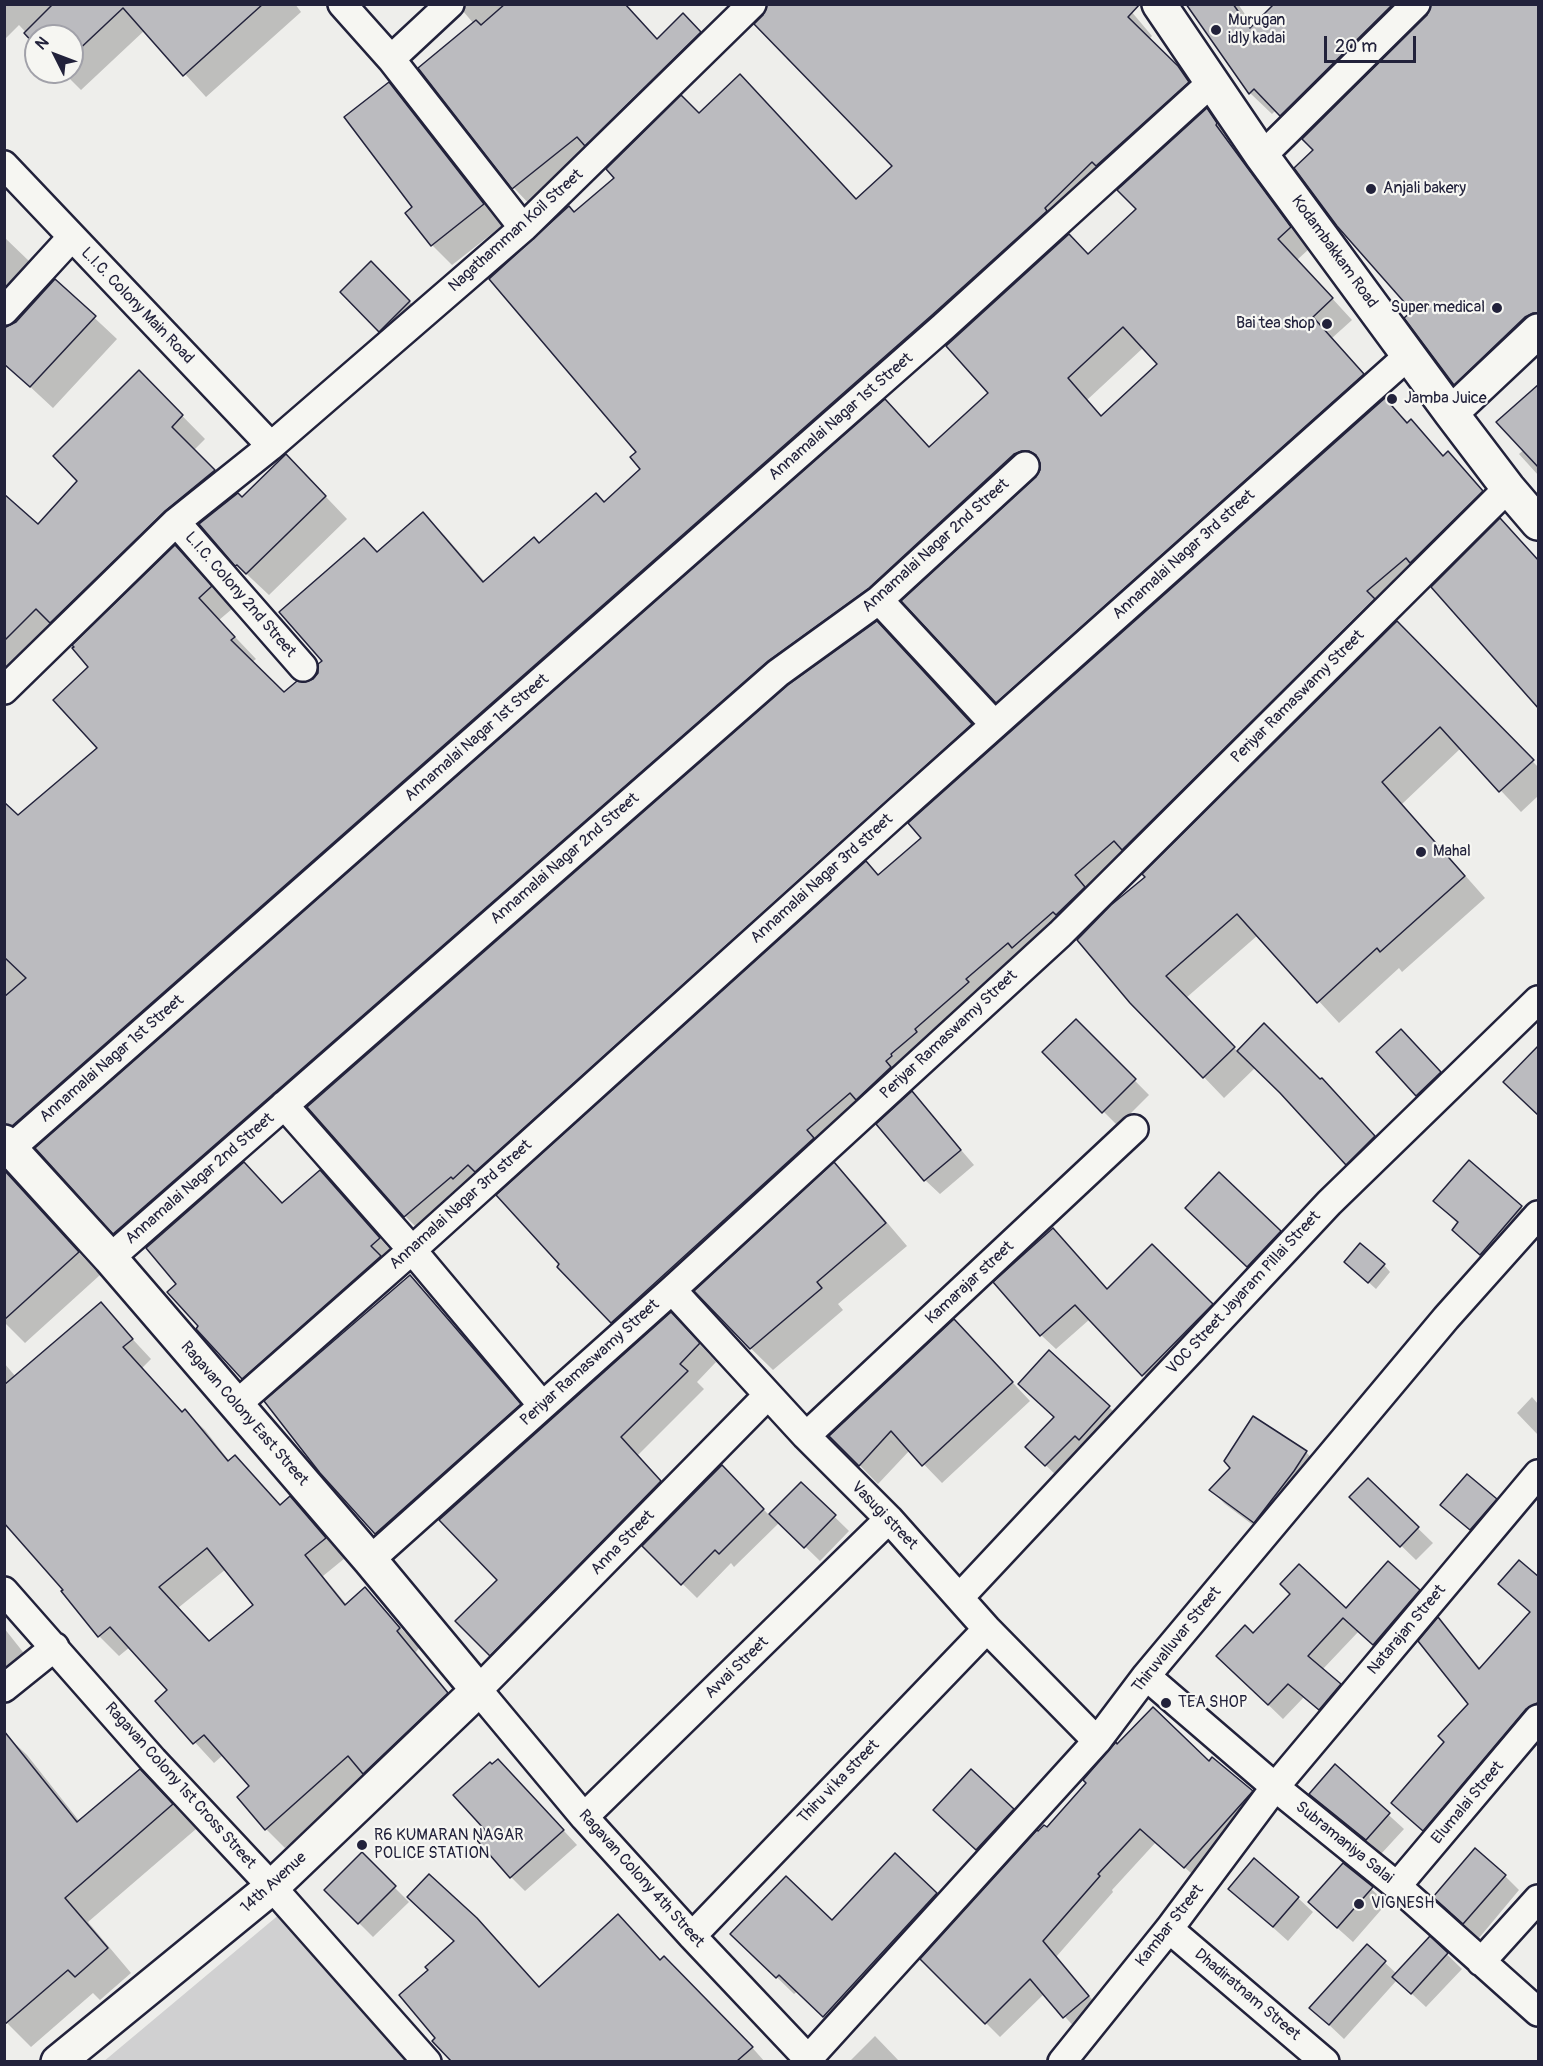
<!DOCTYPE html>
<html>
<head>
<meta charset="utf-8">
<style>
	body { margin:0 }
	#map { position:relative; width:1543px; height:2066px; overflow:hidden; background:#eeeeeb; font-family:Pangolin,sans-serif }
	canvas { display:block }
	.frame { position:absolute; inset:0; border:6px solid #22223b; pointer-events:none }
	.north { position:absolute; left:24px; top:24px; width:60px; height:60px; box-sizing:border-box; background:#f6f6f2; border:2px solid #a1a1a9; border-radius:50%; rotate:312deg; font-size:16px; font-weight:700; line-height:24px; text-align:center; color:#22223b }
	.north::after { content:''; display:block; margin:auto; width:21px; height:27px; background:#22223b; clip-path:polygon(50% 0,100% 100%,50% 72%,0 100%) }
	.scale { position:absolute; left:1324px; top:36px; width:92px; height:27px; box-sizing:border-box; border:3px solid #22223b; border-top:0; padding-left:8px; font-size:18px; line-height:21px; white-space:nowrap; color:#22223b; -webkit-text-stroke:4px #f6f6f2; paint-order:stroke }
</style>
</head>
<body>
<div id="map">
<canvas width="1543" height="2066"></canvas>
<div class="frame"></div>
<div class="north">N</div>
<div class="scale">20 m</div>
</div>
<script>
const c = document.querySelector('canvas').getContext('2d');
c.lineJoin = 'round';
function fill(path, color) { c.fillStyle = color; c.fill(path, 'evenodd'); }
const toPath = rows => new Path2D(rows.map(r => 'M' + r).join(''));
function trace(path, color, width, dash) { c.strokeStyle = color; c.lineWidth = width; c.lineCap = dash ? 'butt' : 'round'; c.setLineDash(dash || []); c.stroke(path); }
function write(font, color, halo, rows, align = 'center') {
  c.font = font + ' Pangolin,sans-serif'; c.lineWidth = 4.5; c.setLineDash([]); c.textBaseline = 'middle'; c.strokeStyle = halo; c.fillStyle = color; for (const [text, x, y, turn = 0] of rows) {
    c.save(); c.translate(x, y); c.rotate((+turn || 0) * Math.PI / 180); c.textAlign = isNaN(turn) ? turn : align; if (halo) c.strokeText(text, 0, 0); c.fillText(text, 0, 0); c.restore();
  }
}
const green = toPath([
	[287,1908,420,2062,103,2062]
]);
const shadow = toPath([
	[4,4,295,4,301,12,206,97,145,30,81,90,63,72,72,72,72,36,36,36,36,43,19,25,4,40],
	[457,4,608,4,658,40,683,15,722,55,680,96,699,115,856,200,894,166,738,4,1125,4,1152,36,1149,39,1200,90,1210,104,1205,108,1227,131,1310,248,1297,260,1352,320,1332,338,1383,395,1017,722,997,702,1037,478,1041,472,1035,475,890,608,788,681,135,1253,4,1115,4,870,18,817,99,748,90,667,76,647,59,631,4,686,4,496,38,526,80,481,139,372,205,439,193,451,242,499,308,478,347,519,269,595,237,565,200,523,174,546,232,609,219,620,256,659,252,662,284,694,314,680,378,553,423,514,445,536,485,582,604,503,642,469,575,214,616,179,600,158,535,210,514,188,420,68,474,24],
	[1114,183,1138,209,1088,256,1065,231],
	[946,344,990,393,930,448,883,399],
	[1144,347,1159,364,1102,417,1087,400],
	[1188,4,1238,4,1253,26,1276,4,1538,4,1538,347,1476,405,1455,384,1414,311,1315,150,1276,110,1272,114,1250,93],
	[389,84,409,104,503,225,452,265,432,245,414,208],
	[4,237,30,262,4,290],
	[371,263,424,316,394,346,342,292],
	[55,281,117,339,53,408,11,369,16,323],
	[1538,386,1538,475,1519,454,1524,450],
	[1385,400,1444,457,1448,453,1498,508,629,1339,559,1267,879,876,923,838],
	[1397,623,1538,767,1538,796,1521,812,1461,748,1402,804,1485,898,1402,972,1399,968,1339,1023,1258,935,1186,998,1238,1052,1264,1025,1320,1081,1336,1094,1389,1151,1361,1178,1256,1067,1224,1098,1132,1002,1147,877],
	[895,641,989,742,423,1234,405,1216],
	[1076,1021,1149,1095,1118,1126,1044,1052],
	[1415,1046,1454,1088,1432,1110,1378,1052],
	[912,1093,974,1165,940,1194,925,1180],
	[834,1164,856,1186,907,1246,838,1304,843,1310,773,1370,731,1329],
	[320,1172,395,1255,259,1394,243,1378,200,1327,178,1284,282,1205],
	[1219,1174,1302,1254,1270,1288,1209,1230],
	[9,1178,100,1275,25,1343,4,1322,4,1182],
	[1435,1201,1521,1207,1538,1224,1538,1234,1503,1276,1454,1230,1458,1224],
	[1053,1230,1108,1290,1152,1246,1227,1319,1158,1389,1090,1319,1056,1349,1041,1335],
	[1384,1265,1390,1272,1376,1289,1353,1268],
	[410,1277,426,1294,536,1422,393,1550,321,1472],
	[100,1304,151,1359,142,1368,183,1413,185,1411,205,1430,230,1462,281,1506,290,1498,345,1558,323,1576,347,1605,365,1589,419,1648,416,1652,466,1714,368,1776,285,1848,266,1829,251,1786,223,1755,214,1763,157,1701,169,1690,130,1647,119,1656,99,1636,63,1591,65,1590,4,1521,4,1363,16,1377],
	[226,1569,255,1606,210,1643,178,1608],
	[688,1331,716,1362,697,1382,704,1389,637,1456,677,1500,508,1672,457,1621,499,1580],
	[973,1340,1030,1401,942,1483,910,1450,878,1484,831,1436],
	[1532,1397,1538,1404,1538,1435,1517,1413],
	[1109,1407,1123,1421,1060,1479,1027,1447,1055,1418],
	[1306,1452,1320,1467,1269,1537,1225,1504,1211,1490],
	[722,1467,770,1516,801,1484,849,1531,820,1561,780,1522,734,1567,731,1563,697,1598,644,1546],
	[1368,1480,1433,1543,1416,1560,1351,1497],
	[1496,1500,1510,1514,1485,1544,1442,1505],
	[1538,1579,1538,1726,1438,1844,1407,1817,1446,1742,1470,1704,1438,1620,1481,1669,1531,1613,1500,1584],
	[1419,1591,1434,1605,1389,1659,1359,1631,1322,1670,1354,1700,1334,1724,1304,1697,1283,1719,1232,1670,1253,1635],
	[4,1628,38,1671,4,1696],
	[4,1733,27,1755,80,1822,163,1795,196,1829,88,1922,131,1973,100,2000,93,1993,31,2047,4,2020],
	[1209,1763,1252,1792,1266,1806,1200,1881,1156,1842,1112,1890,1113,1892,1056,1957,1102,2011,1079,2032,1044,1994,1000,2037,922,1959,1047,1829],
	[1335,1766,1404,1829,1381,1854,1326,1809,1311,1794],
	[529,1793,577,1845,525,1891,511,1877],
	[1013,1810,1028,1824,992,1864,950,1824],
	[362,1855,409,1902,373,1937,326,1890],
	[895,1855,954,1912,841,2034,798,1991,794,1994,750,1951,832,1922],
	[1344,1865,1387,1903,1353,1942,1325,1917],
	[1505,1876,1519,1890,1479,1938,1449,1911],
	[1230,1889,1298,1898,1313,1912,1288,1941],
	[1430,1938,1462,1969,1426,2007,1397,1980,1344,2039,1326,2022,1367,1946,1397,1974],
	[661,1961,741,2035,765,2062,453,2062,434,2041,540,1988],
	[875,2036,900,2062,849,2062]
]);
const building = toPath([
	[53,4,263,4,183,76,123,8,72,56,72,36,36,36,36,46,24,33,53,4],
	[505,4,625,4,657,39,683,13,701,32,585,146,577,137,512,189,418,68,476,20,481,25,505,4],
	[767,4,1140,4,1128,17,1178,66,1189,82,1096,166,1092,162,1045,208,1047,211,932,315,12,1126,4,1124,4,997,26,978,4,957,4,802,18,815,97,748,53,700,88,667,72,648,74,647,72,645,175,545,212,586,199,598,235,637,231,640,284,692,297,681,305,682,313,679,318,673,318,664,322,661,279,612,364,538,377,552,423,512,483,582,534,537,539,543,596,493,604,502,640,469,630,457,636,452,489,279,569,206,574,212,614,178,606,169,681,95,699,113,740,74,856,199,892,166,754,24,763,15,767,4],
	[1186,4,1233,4,1250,28,1274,4,1393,4,1280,116,1254,89,1249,94,1186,4],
	[1431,4,1539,4,1539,313,1533,313,1525,317,1454,385,1404,318,1412,311,1337,226,1294,168,1313,150,1302,139,1427,15,1431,4],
	[389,82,484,204,431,246,405,213,412,207,344,117,389,82],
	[1207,108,1217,123,1216,125,1291,227,1278,239,1333,298,1313,317,1364,374,996,703,901,601,1036,477,1040,470,1040,463,1036,455,1029,451,1022,451,1014,454,869,588,768,661,113,1234,35,1148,885,399,929,447,988,393,946,346,1069,234,1088,254,1136,209,1117,190,1207,108],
	[1123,327,1157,364,1101,416,1068,378,1123,327],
	[371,261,410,301,379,332,340,292,371,261],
	[55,279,96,316,30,387,4,364,4,328,16,322,55,279],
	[139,370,183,415,172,427,215,470,165,511,50,623,36,609,4,641,4,494,38,524,77,481,53,456,139,370],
	[1539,384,1539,468,1496,422,1539,384],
	[1385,398,1407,423,1411,419,1443,456,1448,451,1483,491,1410,563,1406,558,1367,591,1375,599,1122,850,1114,841,1075,875,1085,887,1056,915,1053,912,1012,948,1008,943,966,979,969,982,915,1029,917,1032,891,1054,892,1056,886,1061,891,1067,856,1100,850,1093,807,1130,814,1138,611,1323,557,1267,559,1264,496,1195,866,861,878,875,921,838,908,823,1385,398],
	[286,454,326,496,246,574,237,565,235,566,199,524,238,493,242,497,286,454],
	[1500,518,1539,561,1539,709,1431,587,1500,518],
	[877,621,972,724,475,1172,468,1165,453,1179,451,1177,404,1217,307,1107,788,685,877,621],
	[1397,621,1534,760,1499,792,1440,727,1382,782,1465,876,1380,952,1377,948,1317,1003,1237,914,1166,976,1235,1047,1203,1078,1130,1003,1077,940,1111,905,1145,877,1142,874,1397,621],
	[1076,1019,1136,1079,1102,1113,1042,1052,1076,1019],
	[1264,1023,1320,1079,1322,1078,1375,1136,1346,1165,1280,1093,1237,1051,1264,1023],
	[1401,1029,1441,1072,1416,1096,1376,1052,1401,1029],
	[1539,1045,1539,1116,1503,1082,1539,1045],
	[912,1091,961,1150,924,1181,876,1124,912,1091],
	[1469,1160,1522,1206,1480,1255,1452,1230,1458,1222,1433,1201,1469,1160],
	[244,1162,282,1203,320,1170,380,1238,371,1246,381,1256,242,1379,197,1330,196,1329,198,1326,167,1292,176,1284,146,1248,244,1162],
	[834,1162,886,1223,817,1282,822,1288,750,1349,694,1291,834,1162],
	[4,1170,79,1252,4,1320,4,1170],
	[1219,1172,1281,1231,1247,1267,1185,1208,1219,1172],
	[1053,1228,1107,1289,1152,1244,1213,1304,1142,1376,1075,1305,1040,1336,993,1282,1053,1228],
	[1360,1243,1385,1264,1368,1283,1344,1262,1360,1243],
	[410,1275,521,1404,375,1534,320,1473,264,1401,410,1275],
	[101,1302,133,1339,123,1347,182,1412,185,1409,228,1461,235,1455,280,1505,290,1496,326,1538,305,1555,345,1605,365,1587,400,1628,397,1631,448,1693,363,1774,348,1756,265,1830,237,1797,249,1786,204,1735,193,1744,155,1701,167,1690,110,1627,98,1637,61,1591,63,1590,4,1523,4,1385,101,1302],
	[207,1548,253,1605,209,1641,159,1587,207,1548],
	[671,1312,700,1343,680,1364,688,1371,621,1437,661,1481,490,1656,455,1621,497,1580,439,1520,671,1312],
	[954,1319,1013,1382,922,1466,891,1431,859,1466,829,1436,954,1319],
	[1049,1350,1110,1406,1079,1440,1075,1436,1045,1466,1025,1447,1054,1417,1018,1384,1049,1350],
	[1253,1416,1307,1451,1294,1471,1254,1523,1209,1490,1230,1468,1224,1461,1253,1416],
	[722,1465,764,1509,719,1554,715,1550,681,1585,642,1546,722,1465],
	[1467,1474,1497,1499,1470,1530,1440,1505,1467,1474],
	[1368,1478,1419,1527,1400,1547,1349,1497,1368,1478],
	[801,1482,836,1515,804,1548,769,1514,801,1482],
	[1519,1560,1539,1577,1539,1702,1526,1709,1423,1831,1391,1803,1444,1742,1438,1736,1468,1704,1418,1641,1438,1617,1479,1669,1530,1612,1498,1584,1519,1560],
	[1388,1561,1420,1590,1373,1645,1343,1618,1308,1656,1341,1684,1319,1710,1288,1684,1268,1705,1216,1656,1245,1625,1253,1633,1290,1594,1280,1584,1299,1564,1346,1608,1388,1561],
	[1153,1707,1209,1761,1212,1757,1253,1791,1184,1868,1140,1829,1098,1874,1100,1876,1043,1941,1089,1996,1063,2018,1030,1979,985,2024,920,1959,1037,1830,1038,1831,1044,1825,1047,1827,1086,1783,1083,1780,1116,1742,1117,1744,1153,1707],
	[4,1731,77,1822,140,1769,173,1804,65,1898,108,1948,75,1977,68,1970,4,2025,4,1731],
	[498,1759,564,1830,510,1878,475,1838,485,1830,453,1795,490,1762,492,1764,498,1759],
	[1335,1764,1390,1813,1366,1840,1309,1794,1335,1764],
	[971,1769,1014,1809,976,1850,933,1810,971,1769],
	[1475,1848,1506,1875,1463,1924,1433,1897,1475,1848],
	[362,1852,396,1886,358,1924,324,1890,362,1852],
	[895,1853,937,1893,823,2017,779,1975,776,1978,730,1934,786,1876,832,1920,895,1853],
	[1254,1858,1299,1897,1273,1927,1228,1889,1254,1858],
	[1343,1863,1373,1887,1337,1928,1308,1902,1343,1863],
	[429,1874,477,1918,539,1987,618,1914,660,1960,664,1956,753,2047,737,2061,451,2061,432,2041,435,2038,399,1995,428,1970,425,1967,454,1941,407,1897,429,1874],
	[1430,1936,1448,1953,1411,1994,1392,1977,1430,1936],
	[1367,1944,1386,1961,1329,2025,1309,2008,1367,1944]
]);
const street = toPath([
	[342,4,391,59,523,228],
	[391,59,450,4],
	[1262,156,1416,4],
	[4,165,271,446],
	[4,311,71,238],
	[176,522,303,667],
	[879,600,994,724],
	[4,690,176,522,271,446,523,228,752,4],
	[284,1105,412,1250,542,1405],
	[10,1149,943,327,1211,83],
	[110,1258,778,673,879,600,1025,466],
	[672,1290,806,1436,889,1519,987,1629,1097,1741],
	[768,1395,478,1690,584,1817,692,1936,811,2062],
	[236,1405,412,1250,899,810,1409,355],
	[806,1436,1134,1129],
	[370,1560,672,1290,1060,934,1508,488],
	[4,1591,153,1760,272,1887,427,2062],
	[960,1597,1329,1203,1538,1000],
	[1146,1676,1275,1787,1397,1886,1538,2012],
	[4,1688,55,1647],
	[584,1817,889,1519],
	[1397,1886,1538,1719],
	[1169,1929,1325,2062],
	[692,1936,987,1629],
	[1481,1962,1538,1899],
	[808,2059,1097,1741,1146,1676,1446,1318,1538,1215],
	[1062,2062,1169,1929,1275,1787,1538,1474]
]);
const secondary = toPath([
	[1159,4,1262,156,1451,413,1508,488,1538,523],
	[1451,413,1538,331],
	[4,1142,110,1258,370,1560,478,1690,272,1887,58,2062]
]);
const markers = [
	[1216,30,6,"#22223b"],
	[1371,189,6,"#22223b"],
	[1497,308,6,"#22223b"],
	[1327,324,6,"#22223b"],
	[1392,399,6,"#22223b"],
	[1421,852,6,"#22223b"],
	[1166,1703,6,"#22223b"],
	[362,1845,6,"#22223b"],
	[1359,1904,6,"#22223b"]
];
const poiNames = [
	["Murugan",1228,21],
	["idly kadai",1228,39],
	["Anjali bakery",1383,189],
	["Super medical",1485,308,"right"],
	["Bai tea shop",1315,324,"right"],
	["Jamba Juice",1404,399],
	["Mahal",1433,852],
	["TEA SHOP",1178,1703],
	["R6 KUMARAN NAGAR",374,1836],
	["POLICE STATION",374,1854],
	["VIGNESH",1371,1904]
];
const streetNames = [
	["Nagathamman Koil Street",516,231,-42],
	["Kodambakkam Road",1334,252,54],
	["L.I.C. Colony Main Road",137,306,46],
	["Annamalai Nagar 1st Street",841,417,-41],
	["Annamalai Nagar 2nd Street",936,546,-42],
	["Annamalai Nagar 3rd street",1184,555,-42],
	["L.I.C. Colony 2nd Street",240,595,49],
	["Periyar Ramaswamy Street",1298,697,-45],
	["Annamalai Nagar 1st Street",477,738,-41],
	["Annamalai Nagar 2nd Street",565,859,-41],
	["Annamalai Nagar 3rd street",822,879,-42],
	["Periyar Ramaswamy Street",949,1035,-43],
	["Annamalai Nagar 1st Street",112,1059,-41],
	["Annamalai Nagar 2nd Street",200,1179,-41],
	["Annamalai Nagar 3rd street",461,1205,-42],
	["Kamarajar street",970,1283,-43],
	["VOC Street Jayaram Pillai Street",1244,1293,-47],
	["Periyar Ramaswamy Street",590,1363,-42],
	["Ragavan Colony East Street",244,1414,49],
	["Vasugi street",884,1516,46],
	["Anna Street",623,1543,-46],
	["Natarajan Street",1407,1630,-50],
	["Thiruvalluvar Street",1177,1640,-51],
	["Avvai Street",737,1668,-44],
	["Thiru vi ka street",839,1782,-46],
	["Ragavan Colony 1st Cross Street",180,1786,48],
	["Elumalai Street",1468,1803,-50],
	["Subramaniya Salai",1344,1843,39],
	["Ragavan Colony 4th Street",641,1879,48],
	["14th Avenue",274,1883,-42],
	["Kambar Street",1170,1926,-52],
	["Dhadiratnam Street",1247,1995,40]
];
fill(green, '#d0d0d1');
fill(shadow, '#0003');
fill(building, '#bbbbbf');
trace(building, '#22223b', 1.5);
trace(street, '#22223b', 32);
trace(secondary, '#22223b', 38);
trace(street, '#f6f6f2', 27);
trace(secondary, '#f6f6f2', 33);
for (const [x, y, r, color] of markers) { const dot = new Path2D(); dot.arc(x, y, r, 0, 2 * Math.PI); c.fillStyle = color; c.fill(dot); trace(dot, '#f6f6f2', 2); }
write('16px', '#22223b', '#f6f6f2', poiNames, 'left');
write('16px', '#22223b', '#f6f6f2', streetNames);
</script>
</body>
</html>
